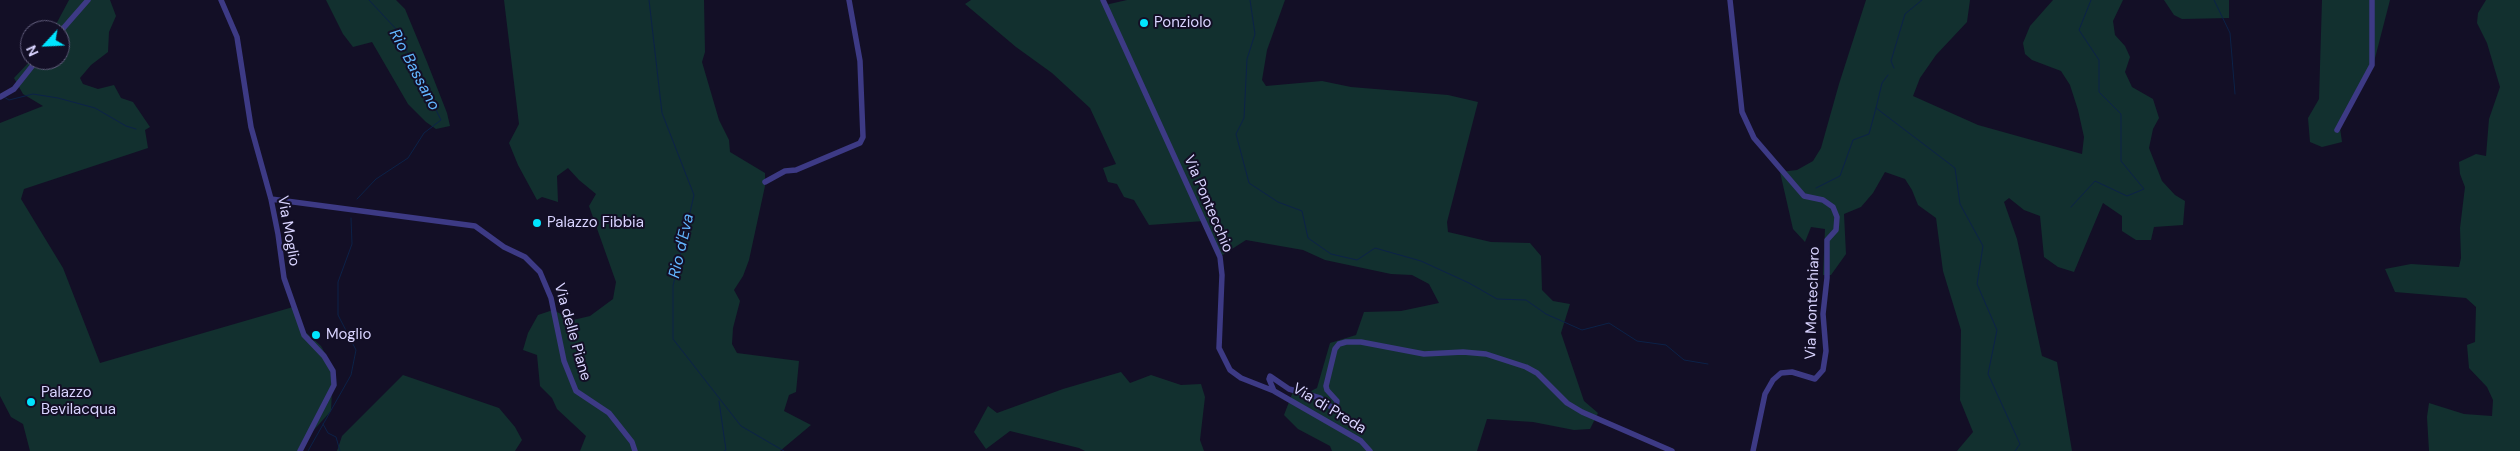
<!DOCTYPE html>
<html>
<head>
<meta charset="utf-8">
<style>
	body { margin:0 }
	#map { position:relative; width:2520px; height:451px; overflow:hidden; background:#130f26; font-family:"DM Sans",sans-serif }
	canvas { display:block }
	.north { position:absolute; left:20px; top:20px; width:50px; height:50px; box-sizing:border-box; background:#130f26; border:1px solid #625e7d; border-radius:50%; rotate:245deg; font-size:14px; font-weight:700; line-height:20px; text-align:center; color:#d9d4ff }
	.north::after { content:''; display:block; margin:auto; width:18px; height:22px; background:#00e5ff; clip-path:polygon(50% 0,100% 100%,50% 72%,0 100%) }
</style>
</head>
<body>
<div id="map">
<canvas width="2520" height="451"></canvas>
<div class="north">N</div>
</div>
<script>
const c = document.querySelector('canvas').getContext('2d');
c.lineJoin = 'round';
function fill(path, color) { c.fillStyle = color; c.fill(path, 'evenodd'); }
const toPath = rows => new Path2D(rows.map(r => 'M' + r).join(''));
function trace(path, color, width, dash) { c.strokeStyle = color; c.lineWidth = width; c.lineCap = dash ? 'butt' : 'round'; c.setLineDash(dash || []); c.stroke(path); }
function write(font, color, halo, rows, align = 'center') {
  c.font = font + ' "DM Sans",sans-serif'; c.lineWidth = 4; c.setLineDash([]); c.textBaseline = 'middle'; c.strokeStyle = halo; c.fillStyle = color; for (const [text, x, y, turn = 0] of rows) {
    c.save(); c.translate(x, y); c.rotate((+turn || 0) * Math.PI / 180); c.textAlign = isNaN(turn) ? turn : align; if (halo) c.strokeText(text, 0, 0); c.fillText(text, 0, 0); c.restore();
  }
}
const green = toPath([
	[69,0,110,0,116,16,109,32,108,52,91,65,80,78,83,84,98,89,114,85,121,98,133,102,150,127,145,130,148,148,24,189,21,199,63,268,100,363,293,307,302,329,321,346,333,368,331,411,302,443,300,451,30,451,23,424,11,417,0,396,0,123,43,106,23,94,14,78,31,60,60,60,60,30,53,30],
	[326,0,396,0,405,9,427,62,447,113,450,126,436,129,426,122,408,104,372,42,353,47,343,34],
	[504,0,704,0,705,52,702,62,719,120,729,140,730,152,765,173,765,186,749,260,743,276,734,290,740,301,733,328,732,344,737,353,799,361,796,392,789,395,784,411,811,425,780,451,580,451,586,436,557,409,552,398,540,386,537,355,523,350,528,333,538,315,553,310,573,320,590,316,613,299,616,282,589,206,596,194,579,180,568,168,557,176,558,202,542,197,537,200,518,165,509,143,519,124],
	[971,0,1103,0,1105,5,1127,0,1285,0,1267,50,1262,80,1266,86,1322,81,1351,87,1448,95,1478,102,1447,222,1448,232,1491,242,1530,243,1541,256,1542,290,1553,301,1570,304,1561,333,1584,401,1598,413,1590,429,1574,430,1533,422,1487,419,1477,451,1332,451,1330,446,1298,429,1284,415,1294,389,1309,392,1317,388,1330,343,1356,335,1364,312,1401,311,1439,303,1429,284,1412,275,1391,274,1325,260,1303,250,1246,240,1221,256,1204,221,1149,225,1134,200,1124,197,1117,184,1108,182,1103,168,1116,164,1090,108,1052,73,1016,47,965,4],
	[1866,0,1970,0,1967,22,1936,55,1920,78,1913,96,1978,125,2082,154,2084,137,2078,110,2070,85,2061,71,2032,60,2025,54,2023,43,2030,26,2053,0,2123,0,2113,21,2115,35,2125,46,2130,57,2125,72,2132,87,2153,99,2159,118,2153,129,2149,148,2162,181,2175,195,2185,201,2183,225,2154,227,2151,240,2136,240,2122,231,2122,216,2103,203,2074,272,2058,267,2044,257,2040,216,2024,210,2009,198,2004,202,2017,239,2042,356,2057,362,2072,451,1957,451,1973,432,1960,400,1961,330,1943,271,1936,218,1918,205,1912,190,1905,179,1885,172,1873,193,1861,207,1844,214,1846,254,1831,275,1823,275,1825,229,1811,227,1805,242,1793,229,1780,172,1797,170,1813,161,1821,148,1839,84],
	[2164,0,2229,0,2229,18,2182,19,2174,15],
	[2322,0,2390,0,2374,62,2340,128,2342,142,2322,147,2310,142,2308,118,2319,99],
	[2486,0,2520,0,2520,451,2429,451,2427,417,2429,403,2464,414,2492,416,2493,400,2487,387,2469,368,2467,345,2475,342,2476,307,2466,298,2395,292,2385,269,2411,264,2459,267,2461,258,2460,228,2465,187,2460,174,2459,162,2476,154,2486,156,2489,119,2500,87,2487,43,2477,23,2478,13],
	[1121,372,1130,383,1151,375,1181,385,1201,384,1205,397,1200,440,1204,451,1085,451,1079,448,1010,431,986,449,974,432,988,406,997,413,1063,389],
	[403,375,499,408,515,427,522,440,515,451,337,451,342,436]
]);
const stream = toPath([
	[649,0,662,113,694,195,673,286,673,339,741,426,784,451],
	[1250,0,1255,34,1247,59,1244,118,1236,134,1249,183,1278,202,1302,211,1308,238,1331,254,1357,260,1375,248,1421,261,1469,283,1497,299,1526,300,1546,314,1582,330,1609,323,1637,341,1666,345,1684,360,1708,364],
	[2214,0,2230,33,2235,94],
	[1894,68,1891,61,1905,14,1922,0],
	[1888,75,1882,83,1876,108,1955,168,1960,204,1983,246,1977,284,1997,330,1988,374,2020,444,2015,451],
	[4,97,9,100,33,94,58,98,95,108,126,126,136,129],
	[1816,188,1840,176,1853,140,1869,134,1876,108],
	[357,199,376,179,408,158,424,133,441,120,396,29,369,0],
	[2071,207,2095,181,2127,196,2144,189,2121,161,2121,114,2099,92,2099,60,2079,30,2091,0],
	[719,401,726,450,724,451],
	[323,424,328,433,336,437,340,451],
	[308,451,351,375,356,350,338,315,338,282,352,244,351,218]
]);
const minor = toPath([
	[221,0,237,37,251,127,271,199,278,234,284,278,304,335,324,356,333,371,334,385,300,451],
	[1103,0,1220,257,1222,275,1219,348,1230,370,1241,378,1274,391,1361,441,1370,451],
	[1730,0,1742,112,1754,138,1804,196,1823,200,1833,207,1837,217,1836,230,1827,240,1827,278,1823,314,1826,351,1823,370,1815,379,1792,372,1781,373,1773,380,1765,394,1753,451],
	[60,32,88,0],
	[0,97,14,89,37,60],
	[2337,130,2372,65,2372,0],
	[765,182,785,171,796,170,860,143,863,137,860,61,849,0],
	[271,199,475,226,504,247,525,257,540,272,551,298,564,361,576,391,609,413,632,442,635,451],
	[1274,391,1269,379,1270,376,1289,389,1320,398,1331,407,1336,407,1337,401,1327,390,1326,386,1335,349,1339,344,1346,342,1361,342,1424,354,1463,352,1486,354,1526,367,1537,373,1567,403,1582,412,1672,451]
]);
const markers = [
	[1144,23,5,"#00e5ff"],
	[537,223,5,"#00e5ff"],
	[316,335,5,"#00e5ff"],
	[31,402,5,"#00e5ff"]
];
const poiNames = [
	["Ponziolo",1154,23],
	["Palazzo Fibbia",547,223],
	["Moglio",326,335],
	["Palazzo",41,393],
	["Bevilacqua",41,410]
];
const streetNames = [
	["Via Pontecchio",1208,204,67],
	["Via Moglio",288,231,80],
	["Via Montechiaro",1813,303,-88],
	["Via delle Piane",572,332,74],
	["Via di Preda",1329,409,31]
];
const waterNames = [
	["Rio Bassano",414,70,62],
	["Rio d'Eva",682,246,-77]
];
fill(green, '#12302f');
trace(stream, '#0c2248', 1);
trace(minor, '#3d3a85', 5.5);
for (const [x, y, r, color] of markers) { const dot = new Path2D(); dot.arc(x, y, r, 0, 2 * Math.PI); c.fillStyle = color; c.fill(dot); trace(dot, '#130f26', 2); }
write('15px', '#d9d4ff', '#130f26', poiNames, 'left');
write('15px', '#d9d4ff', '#130f26', streetNames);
write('italic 16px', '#62b6ff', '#130f26', waterNames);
</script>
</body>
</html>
